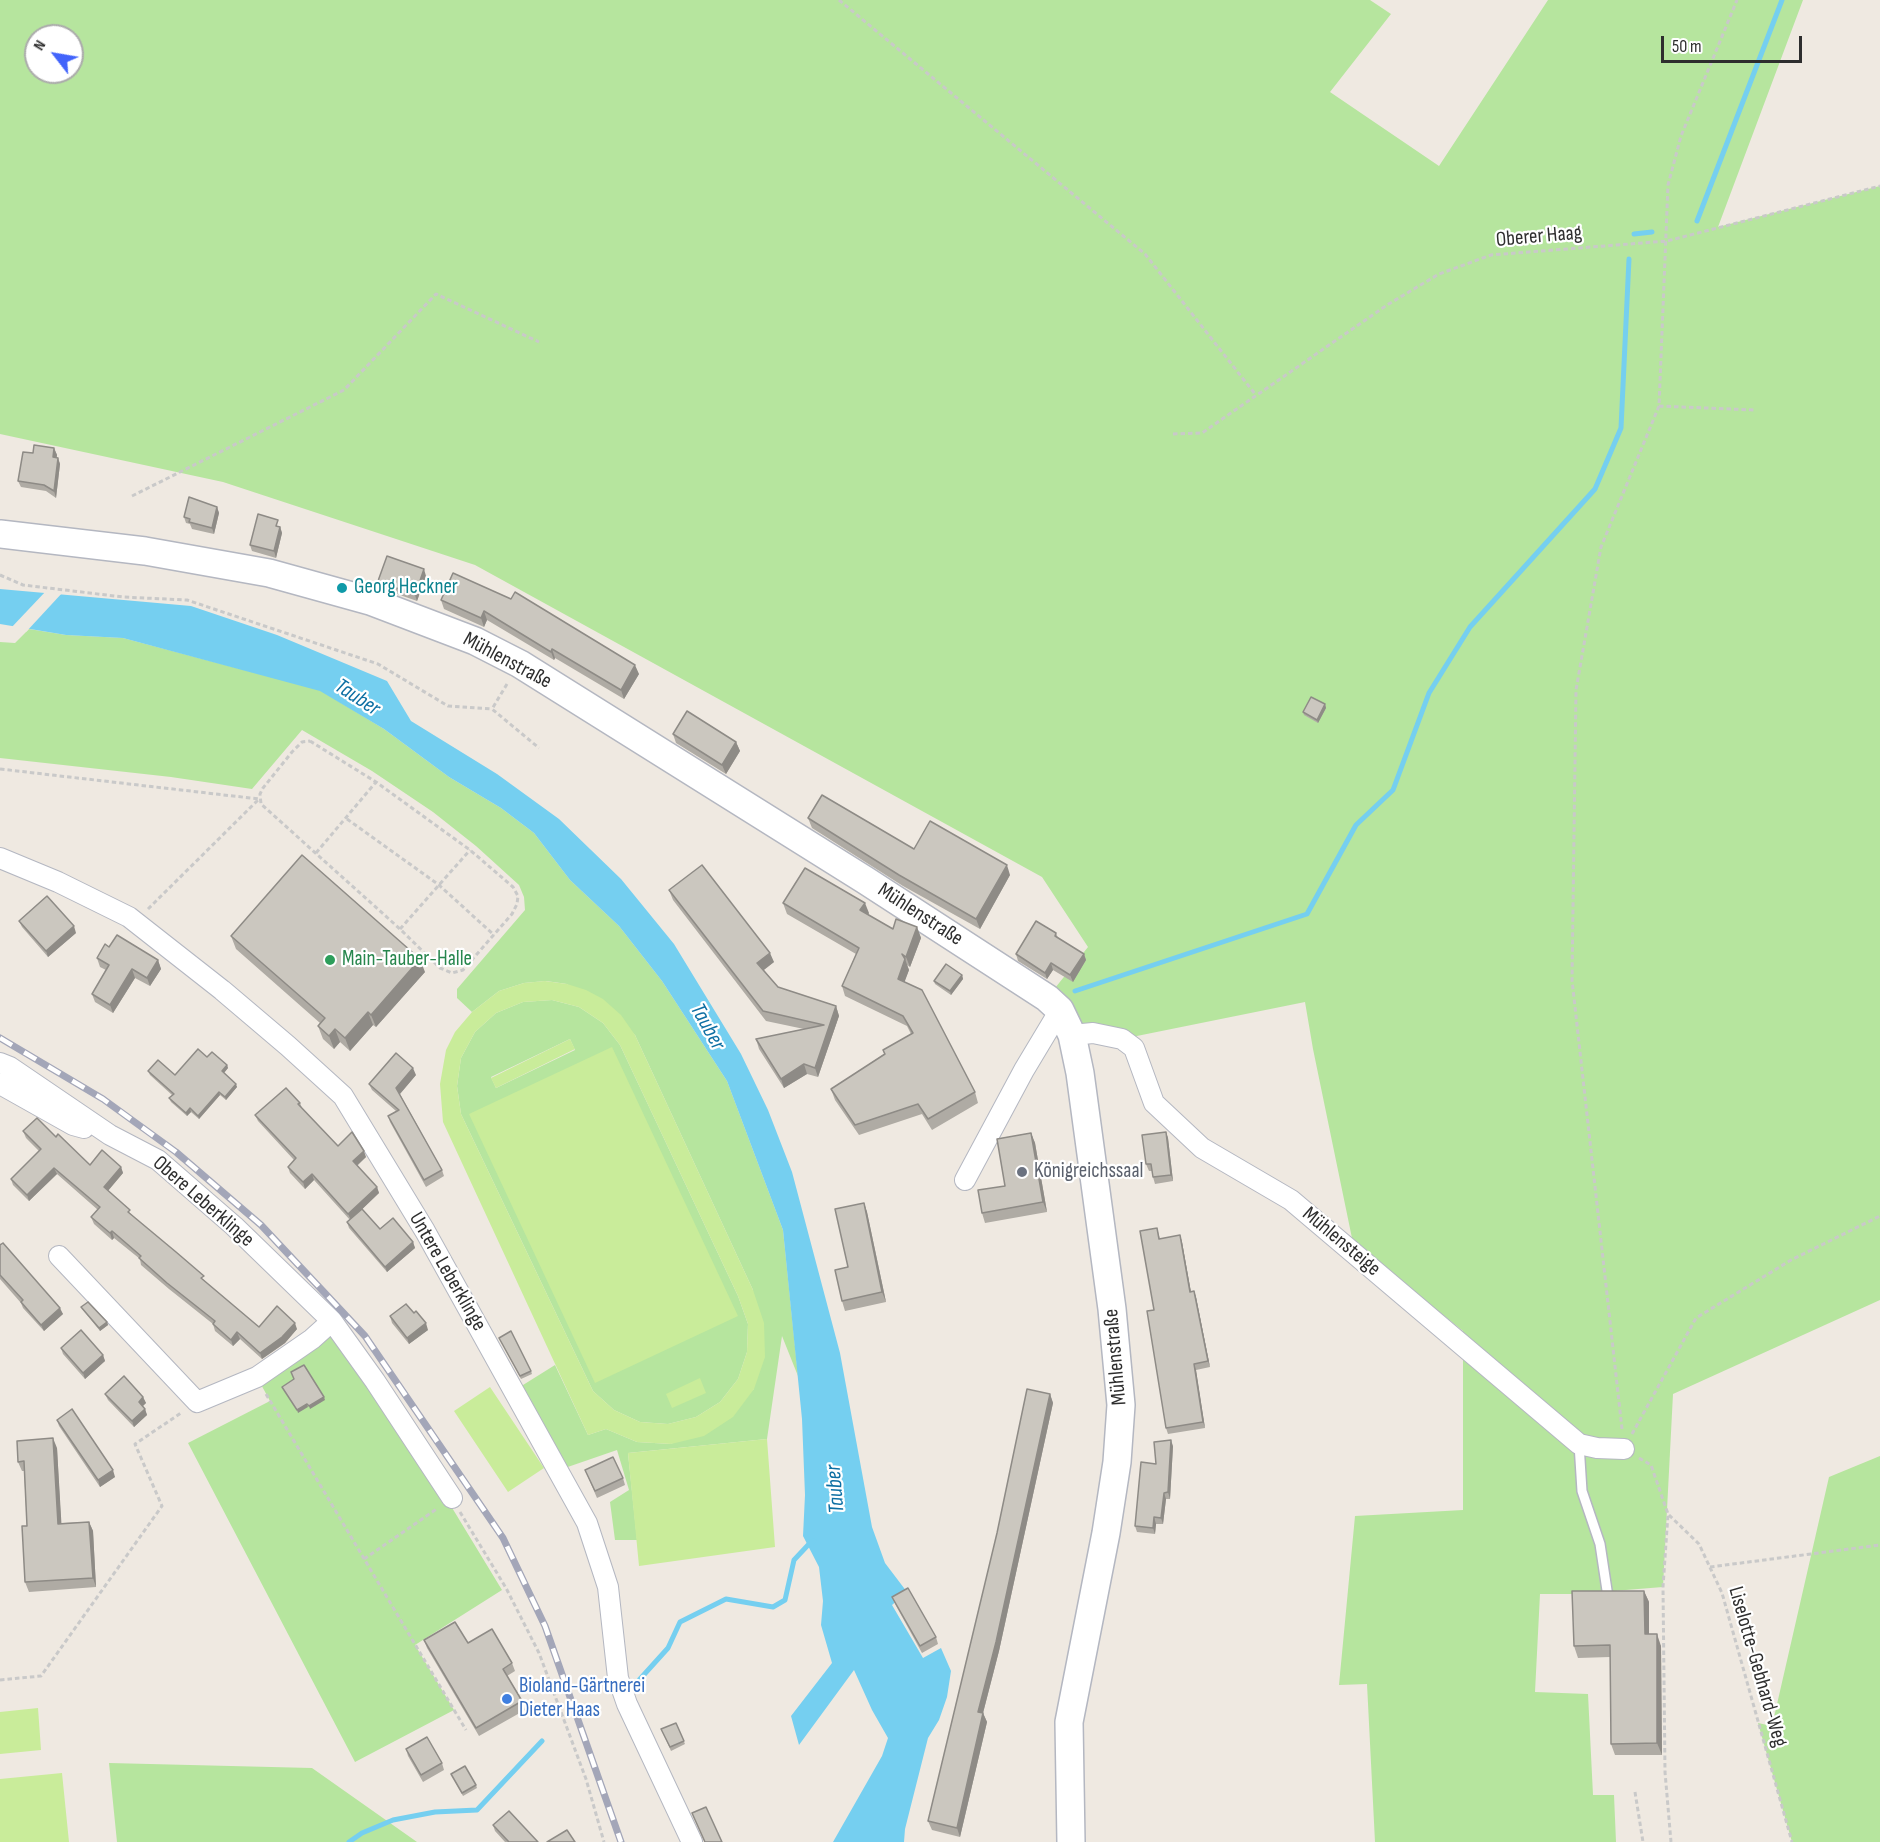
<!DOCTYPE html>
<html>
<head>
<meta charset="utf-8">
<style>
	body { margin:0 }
	#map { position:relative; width:1880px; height:1842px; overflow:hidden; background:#efe9e1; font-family:"Sofia Sans Condensed",sans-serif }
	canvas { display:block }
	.north { position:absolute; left:24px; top:24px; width:60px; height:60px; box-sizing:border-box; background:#fff; border:2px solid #ababab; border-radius:50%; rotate:301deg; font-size:16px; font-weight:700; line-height:24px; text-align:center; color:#2e2e2e }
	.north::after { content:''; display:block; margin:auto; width:21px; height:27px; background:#4264fb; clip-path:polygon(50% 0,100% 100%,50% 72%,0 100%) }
	.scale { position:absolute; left:1661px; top:36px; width:141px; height:27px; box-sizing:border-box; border:3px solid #2e2e2e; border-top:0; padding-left:8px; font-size:18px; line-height:21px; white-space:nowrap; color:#2e2e2e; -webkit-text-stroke:4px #fff; paint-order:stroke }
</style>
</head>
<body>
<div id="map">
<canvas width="1880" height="1842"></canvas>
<div class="north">N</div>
<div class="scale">50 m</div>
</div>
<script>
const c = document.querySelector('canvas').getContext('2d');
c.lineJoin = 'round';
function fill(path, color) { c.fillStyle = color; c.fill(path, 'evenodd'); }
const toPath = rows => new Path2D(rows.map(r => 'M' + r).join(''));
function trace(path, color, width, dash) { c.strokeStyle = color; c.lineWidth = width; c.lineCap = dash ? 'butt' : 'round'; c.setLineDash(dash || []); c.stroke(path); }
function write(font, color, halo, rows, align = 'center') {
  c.font = font + ' "Sofia Sans Condensed",sans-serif'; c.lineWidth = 4.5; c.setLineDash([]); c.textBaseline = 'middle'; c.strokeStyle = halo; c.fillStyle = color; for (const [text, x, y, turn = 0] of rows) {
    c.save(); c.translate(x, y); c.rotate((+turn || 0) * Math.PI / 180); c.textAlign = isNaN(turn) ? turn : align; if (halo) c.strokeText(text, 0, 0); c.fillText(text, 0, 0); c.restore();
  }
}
const green = toPath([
	[0,0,1370,0,1391,14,1330,92,1439,166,1548,0,1803,0,1718,227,1880,186,1880,1300,1673,1394,1663,1587,1576,1594,1540,1594,1535,1692,1588,1694,1593,1795,1614,1795,1616,1842,1375,1842,1367,1684,1339,1685,1355,1516,1463,1510,1463,1331,1353,1243,1313,1049,1305,1002,1122,1039,1093,1033,1047,998,1088,947,1042,877,475,565,223,482,0,434],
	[36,36,72,36,72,72,36,72],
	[29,629,66,635,123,638,320,690,384,729,449,777,501,808,534,833,570,880,619,926,662,981,727,1081,783,1230,798,1376,782,1336,767,1439,628,1453,637,1540,615,1540,610,1502,629,1490,617,1450,559,1470,515,1390,555,1365,588,1435,606,1429,637,1442,671,1444,754,1389,753,1290,635,1035,567,984,546,981,524,983,499,991,472,1012,457,998,457,989,525,910,524,897,519,885,476,846,433,812,372,771,302,730,252,789,171,777,0,758,0,642,15,643],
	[552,1000,579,1007,603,1023,620,1045,738,1296,748,1324,747,1352,738,1379,720,1402,696,1417,668,1424,640,1422,614,1410,593,1391,461,1114,457,1086,461,1058,475,1032,496,1013,523,1002],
	[570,1039,575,1050,496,1088,491,1077],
	[332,1321,375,1381,502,1590,415,1645,454,1710,355,1762,188,1443,270,1401,257,1377],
	[1880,1456,1880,1842,1792,1842,1758,1723,1772,1726,1829,1477],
	[109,1763,312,1768,417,1842,117,1842]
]);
const pitch = toPath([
	[545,981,567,984,586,990,603,999,621,1015,635,1035,753,1290,764,1323,765,1357,754,1389,733,1417,704,1436,671,1444,637,1442,606,1429,588,1435,443,1122,440,1084,446,1050,455,1032,472,1012,499,991,524,983],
	[552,1000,579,1007,603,1023,620,1045,738,1296,748,1324,747,1352,738,1379,720,1402,696,1417,668,1424,640,1422,614,1410,593,1391,461,1114,457,1086,461,1058,475,1032,496,1013,523,1002],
	[570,1039,575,1049,496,1088,491,1078],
	[612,1047,738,1316,595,1383,469,1114],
	[700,1378,706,1393,672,1408,666,1394],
	[490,1387,544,1468,508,1492,454,1411],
	[767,1439,775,1547,639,1566,628,1453],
	[38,1708,41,1750,0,1754,0,1712],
	[62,1773,69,1842,0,1842,0,1779]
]);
const water = toPath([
	[0,589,191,606,277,635,387,681,411,721,497,774,559,819,621,879,674,944,741,1054,768,1110,792,1172,840,1353,872,1527,885,1563,907,1592,892,1605,923,1658,941,1648,951,1671,947,1697,939,1720,928,1738,905,1829,904,1842,833,1842,882,1756,888,1738,872,1710,854,1670,799,1745,791,1716,832,1663,821,1625,823,1601,819,1567,803,1536,805,1495,802,1419,783,1230,727,1081,662,981,619,926,570,880,534,833,501,808,449,777,384,729,320,691,123,638,66,635,0,624]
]);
const pier = toPath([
	[46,591,63,592,26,632,10,629]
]);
const stream = toPath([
	[1697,221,1782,0],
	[1634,234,1652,232],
	[1075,991,1307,914,1356,825,1393,790,1429,693,1470,627,1595,489,1621,428,1629,259],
	[631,1689,668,1648,680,1622,726,1599,773,1607,785,1600,794,1560,809,1544,814,1541],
	[349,1842,362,1833,393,1820,435,1812,477,1810,542,1741]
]);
const path = toPath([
	[839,0,1145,254,1255,394],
	[1659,406,1754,410],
	[1173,434,1202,433,1387,305,1439,274,1491,255,1667,241,1880,186],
	[132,496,344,390,436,294,539,342],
	[0,575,23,585,123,597,187,600,378,664,448,706,492,709],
	[507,684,492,709,539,748],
	[310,741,376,782,470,850,513,887,518,896,517,904,512,914,463,970,452,973,440,968,400,929,261,804,260,794,263,788,292,752,302,742,310,741],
	[0,769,259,799,148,909],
	[347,819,439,885,494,935],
	[316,853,376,782],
	[400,929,470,850],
	[266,1394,466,1730],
	[1622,1429,1572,980,1576,690,1601,547,1659,406,1668,185,1681,136,1737,0],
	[1632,1434,1696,1318,1791,1260,1880,1216],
	[1639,1458,1651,1465,1668,1514,1663,1587,1665,1772,1671,1842],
	[460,1512,506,1588,539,1653,586,1779,604,1842],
	[1669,1515,1699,1544,1722,1593,1792,1842],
	[364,1559,438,1508],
	[1710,1567,1880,1545],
	[0,1680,41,1676,162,1506,135,1444,181,1413],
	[1635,1792,1643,1842]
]);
const service = toPath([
	[1579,1444,1582,1491,1600,1544,1608,1597]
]);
const minor = toPath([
	[0,858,58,882,129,917,222,990,288,1046,343,1096,425,1231,587,1523,608,1587,618,1678,627,1704,692,1842],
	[1072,1035,1093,1033,1122,1039,1134,1048,1154,1103,1202,1148,1291,1200,1579,1444,1597,1448,1624,1449],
	[0,1063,10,1067,110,1135,158,1160,234,1226,332,1321,375,1381,452,1498],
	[0,1084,73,1125,84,1128],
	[965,1180,1024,1070,1060,1010],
	[59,1256,197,1402,257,1377,312,1339,332,1321]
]);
const secondary = toPath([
	[0,534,145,551,269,573,370,601,475,641,520,664,865,880,1047,998,1060,1010,1072,1035,1080,1073,1112,1309,1121,1405,1117,1462,1106,1533,1069,1722,1071,1842]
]);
const rail = toPath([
	[0,1038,103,1099,176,1152,261,1225,365,1336,503,1538,545,1626,621,1842]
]);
const wall = toPath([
	[54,448,57,455,56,458,58,458,60,464,56,498,46,491,21,487,18,481,33,453],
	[217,507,219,513,214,534,192,529,190,524,186,523,184,517],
	[280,526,282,533,276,558,252,551,250,545],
	[453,573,639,674,624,699,555,658,554,660,487,620,484,627,444,609,441,600],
	[426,576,417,601,380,588,378,581],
	[1325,704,1326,708,1318,723,1304,715,1303,712],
	[673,734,736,742,740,751,726,774,676,743],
	[808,818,914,849,1010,875,980,929,903,886,812,828],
	[669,890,774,962,764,970,778,987,836,1006,839,1016,818,1077,807,1074,784,1088,759,1049,756,1039,804,1029,766,1021,673,900],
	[783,903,869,913,868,915,893,929,917,927,921,938,910,967,907,965,909,970,904,982,975,1092,978,1103,932,1130,922,1114,859,1135,835,1100,831,1089,884,1054,883,1050,911,1034,907,1026,845,996,842,986,856,954,787,914],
	[19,921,76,933,48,957,22,927],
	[1056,933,1058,938,1084,954,1086,960,1073,982,1053,970,1047,979,1018,961,1016,954],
	[231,936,425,972,376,1027,373,1025,350,1051,340,1042,334,1049,323,1039,318,1026,320,1023,236,949],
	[97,958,158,960,161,969,150,986,135,978,113,1013,95,1002,92,994,106,970,100,967],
	[962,975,963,979,951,995,935,984,934,981],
	[207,1057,227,1065,228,1068,224,1073,237,1087,226,1100,220,1095,199,1119,191,1112,187,1116,171,1102,169,1098,172,1095,150,1075,148,1071,175,1075],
	[416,1075,400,1094,442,1170,444,1176,426,1187,390,1122,388,1116,396,1111,372,1090,369,1084],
	[300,1103,302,1108,338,1146,366,1157,357,1166,377,1187,379,1193,362,1209,380,1229,413,1242,415,1248,387,1272,349,1228,347,1222,350,1220,314,1180,305,1189,290,1173,288,1167,294,1160,258,1121,255,1115],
	[23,1131,56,1137,90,1165,121,1167,123,1173,108,1191,133,1216,206,1282,259,1327,297,1329,285,1343,262,1359,240,1339,233,1346,215,1331,213,1324,169,1289,141,1265,140,1259,114,1238,112,1240,94,1224,91,1217,98,1210,57,1174,29,1201,13,1185,11,1179,39,1151,26,1138],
	[1166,1132,1168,1138,1173,1181,1155,1184,1153,1177,1152,1171,1149,1171,1146,1164],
	[1031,1133,1035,1143,1047,1212,985,1223,982,1213,1005,1186],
	[864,1203,867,1212,886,1302,845,1311,842,1301,848,1267],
	[1157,1228,1160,1239,1180,1235,1182,1242,1191,1292,1194,1291,1196,1297,1210,1367,1196,1370,1205,1428,1168,1434,1166,1428,1154,1310],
	[0,1245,63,1314,44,1331,23,1308,21,1303,0,1279],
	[81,1307,107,1322,108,1325,100,1331,83,1310],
	[390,1316,428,1330,409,1344,392,1323],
	[499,1338,531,1371,532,1374,521,1379],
	[61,1348,103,1355,105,1361,85,1379,63,1354],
	[105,1394,143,1397,146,1403,142,1406,145,1409,147,1415,134,1427,108,1400],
	[1050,1394,1053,1403,999,1651,983,1713,987,1722,960,1837,932,1830,928,1821],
	[57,1420,115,1477,100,1487,59,1426],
	[1173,1446,1170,1499,1166,1499,1163,1524,1156,1524,1155,1534,1137,1532,1135,1526,1156,1464],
	[57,1448,61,1523,89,1522,93,1531,96,1587,29,1592,25,1582,27,1526,24,1471,22,1471,18,1462],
	[585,1470,623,1478,625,1485,597,1498],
	[1644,1591,1649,1602,1649,1634,1661,1646,1662,1755,1615,1755,1611,1744,1610,1657,1578,1658,1574,1646],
	[892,1597,936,1637,938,1644,922,1653,895,1604],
	[424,1640,468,1643,512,1663,515,1671,507,1676,522,1701,525,1710,479,1736,427,1648],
	[676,1723,685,1744,671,1751,661,1729],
	[406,1749,442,1763,444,1770,423,1782,408,1756],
	[451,1774,476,1785,477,1788,463,1796],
	[493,1825,538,1842,505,1842,495,1831]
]);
const shadedWall = toPath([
	[54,448,57,455,56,464,53,457],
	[58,458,60,464,56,498,54,491],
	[217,507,219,513,214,534,212,528],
	[280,527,282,533,276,558,274,551],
	[424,569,426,576,417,601,415,595],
	[484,611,487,620,484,627,481,618],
	[552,649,555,658,554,660,551,652],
	[635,665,639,674,624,699,621,690],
	[1325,704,1326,708,1318,723,1317,720],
	[736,742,740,751,726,774,722,765],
	[1007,865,1010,875,980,929,976,919],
	[865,903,869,913,864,921,860,910],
	[74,926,76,933,48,957,46,951],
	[917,927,921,938,910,967,906,957],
	[770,953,774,962,761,972,757,963],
	[1084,954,1086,960,1073,982,1070,975],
	[420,959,425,972,376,1027,371,1015],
	[905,959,909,970,902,989,898,979],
	[158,960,161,969,150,986,147,978],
	[1051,963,1053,970,1047,979,1045,973],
	[132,969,135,978,113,1013,110,1005],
	[962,975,963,979,951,995,950,991],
	[836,1006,839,1016,818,1077,815,1068],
	[368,1012,373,1025,350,1051,345,1038],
	[335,1029,340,1042,334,1049,329,1036],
	[804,1064,807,1074,784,1088,781,1079],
	[227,1065,228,1068,223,1074,222,1071],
	[413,1068,416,1075,399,1095,396,1088],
	[236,1084,237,1087,226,1100,225,1097],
	[219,1092,220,1095,199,1119,198,1116],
	[190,1108,191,1112,187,1116,186,1113],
	[1166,1132,1168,1138,1173,1181,1171,1175],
	[1031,1133,1035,1143,1047,1212,1043,1202],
	[364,1151,366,1157,355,1167,353,1161],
	[121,1167,123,1173,106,1193,104,1187],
	[54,1168,57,1174,29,1201,27,1195],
	[312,1174,314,1180,305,1189,303,1182],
	[377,1187,379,1193,351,1220,348,1214],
	[864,1203,867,1212,886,1302,882,1292],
	[112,1231,114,1238,112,1240,110,1233],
	[1180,1235,1182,1242,1192,1298,1190,1292],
	[413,1242,415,1248,387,1272,385,1267],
	[1194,1291,1196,1297,1210,1367,1208,1361],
	[60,1308,63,1314,44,1331,41,1325],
	[107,1322,108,1325,100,1331,99,1328],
	[295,1323,297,1329,285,1343,262,1359,260,1353],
	[426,1323,428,1330,409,1344,407,1338],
	[237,1332,240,1339,233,1346,231,1340],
	[103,1355,105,1361,85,1379,83,1373],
	[1194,1364,1196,1370,1205,1428,1203,1422],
	[1050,1394,1053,1403,999,1651,983,1713,987,1722,960,1837,957,1828,978,1712],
	[143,1397,146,1403,141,1408,139,1402],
	[324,1397,325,1400,310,1409,309,1406],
	[307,1404,308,1407,298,1413,297,1410],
	[145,1409,147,1415,134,1427,132,1421],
	[53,1438,57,1448,62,1533,58,1524],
	[1171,1440,1173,1446,1170,1499,1168,1492],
	[113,1470,115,1477,100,1487,98,1480],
	[1164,1493,1166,1499,1163,1524,1161,1518],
	[1154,1517,1156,1524,1155,1534,1153,1528],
	[89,1522,93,1531,96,1587,93,1578],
	[1644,1591,1649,1602,1649,1646,1645,1634],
	[1657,1634,1661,1646,1662,1755,1657,1743]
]);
const building = toPath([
	[34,445,54,448,53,457,58,458,54,491,44,485,18,481,23,452,33,453,34,445],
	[189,497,217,507,212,528,189,522,190,519,184,517,189,497],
	[258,514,278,520,276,526,280,527,274,551,250,545,258,514],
	[387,556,424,569,415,595,378,581,387,556],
	[453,573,511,599,515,592,635,665,621,690,552,649,551,652,484,611,481,618,441,600,453,573],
	[1311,697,1325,704,1317,720,1303,712,1311,697],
	[687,711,736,742,722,765,673,734,687,711],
	[822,795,914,849,930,821,1007,865,976,919,899,875,808,818,822,795],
	[302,855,420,959,371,1015,368,1012,345,1038,335,1029,329,1036,318,1026,325,1018,231,936,302,855],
	[702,865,770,953,757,963,778,987,836,1006,815,1068,804,1064,781,1079,756,1039,824,1025,763,1011,669,890,702,865],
	[805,868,865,903,860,910,893,929,896,919,917,927,906,957,902,954,905,959,898,979,922,990,975,1092,928,1119,918,1104,855,1125,831,1089,885,1054,883,1050,913,1033,903,1016,842,986,859,948,783,903,805,868],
	[47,896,74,926,46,951,19,921,47,896],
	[1036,921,1056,933,1055,936,1084,954,1070,975,1051,963,1045,973,1016,954,1036,921],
	[117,935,158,960,147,978,132,969,110,1005,92,994,109,965,97,958,105,944,109,947,117,935],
	[946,964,962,975,950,991,934,981,946,964],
	[198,1049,207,1057,212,1052,227,1065,222,1071,236,1084,225,1097,219,1092,198,1116,190,1108,186,1113,169,1098,174,1094,148,1071,158,1060,175,1075,198,1049],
	[396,1053,413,1068,396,1088,442,1170,424,1180,388,1116,399,1110,369,1084,396,1053],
	[286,1088,300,1103,298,1104,338,1146,352,1132,364,1151,353,1161,377,1187,348,1214,312,1174,303,1182,288,1167,296,1158,255,1115,286,1088],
	[37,1118,56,1137,58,1134,90,1165,102,1150,121,1167,104,1187,130,1210,128,1212,176,1252,204,1276,201,1278,259,1327,277,1306,295,1323,282,1337,260,1353,237,1332,231,1340,213,1324,215,1321,167,1283,139,1258,141,1256,112,1231,110,1233,91,1217,100,1207,54,1168,27,1195,11,1179,41,1149,23,1131,37,1118],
	[1166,1132,1171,1175,1153,1177,1151,1164,1146,1164,1142,1135,1166,1132],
	[1031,1133,1043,1202,982,1213,978,1190,1005,1186,997,1139,1031,1133],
	[864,1203,882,1292,842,1301,835,1270,848,1267,835,1209,864,1203],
	[362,1209,380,1229,393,1218,413,1242,385,1267,347,1222,362,1209],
	[1157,1228,1159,1239,1180,1235,1190,1292,1194,1291,1208,1361,1194,1364,1203,1422,1166,1428,1147,1311,1154,1310,1140,1231,1157,1228],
	[3,1243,60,1308,41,1325,21,1302,23,1300,0,1275,0,1245,3,1243],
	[88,1302,107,1322,99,1328,81,1307,88,1302],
	[406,1304,414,1313,416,1311,426,1323,407,1338,390,1316,406,1304],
	[81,1330,103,1355,83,1373,61,1348,81,1330],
	[511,1331,531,1371,520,1376,499,1338,511,1331],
	[304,1365,324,1397,309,1406,307,1404,297,1410,282,1387,294,1379,291,1372,304,1365],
	[124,1376,143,1397,139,1402,145,1409,132,1421,105,1394,124,1376],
	[1027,1389,1050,1394,996,1642,978,1712,983,1713,957,1828,928,1821,997,1533,1027,1389],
	[72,1409,113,1470,98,1480,57,1420,72,1409],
	[53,1438,58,1524,89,1522,93,1578,25,1582,22,1526,27,1526,24,1461,18,1462,17,1441,53,1438],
	[1171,1440,1168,1492,1164,1493,1161,1518,1154,1517,1153,1528,1135,1526,1141,1462,1156,1464,1154,1442,1171,1440],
	[613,1457,623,1478,595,1491,585,1470,613,1457],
	[908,1588,936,1637,920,1646,892,1597,908,1588],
	[1572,1591,1644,1591,1645,1634,1657,1634,1657,1743,1611,1744,1610,1645,1574,1646,1572,1591],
	[455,1622,468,1643,492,1629,512,1663,503,1669,522,1701,476,1728,424,1640,455,1622],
	[676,1723,684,1741,670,1747,661,1729,676,1723],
	[427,1737,442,1763,421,1775,406,1749,427,1737],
	[465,1766,476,1785,462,1793,451,1774,465,1766],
	[706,1807,722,1842,705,1842,692,1813,706,1807],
	[509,1811,538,1842,509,1842,493,1825,509,1811],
	[567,1830,575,1842,547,1842,567,1830]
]);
const markers = [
	[342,588,6,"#0f9aa8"],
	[330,960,6,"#2e9e5b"],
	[1022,1172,6,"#6b7280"],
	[507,1699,6,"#3f7fe0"]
];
const streetNames = [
	["Oberer Haag",1539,237,-5],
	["Mühlenstraße",507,661,28],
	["Mühlenstraße",920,915,33],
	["Obere Leberklinge",203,1202,41],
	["Mühlensteige",1341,1242,40],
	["Untere Leberklinge",447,1272,60],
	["Mühlenstraße",1116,1357,-95],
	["Liselotte-Gebhard-Weg",1757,1667,74]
];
const cultureNames = [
	["Georg Heckner",354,588]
];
const leisureNames = [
	["Main-Tauber-Halle",342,960]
];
const worshipNames = [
	["Königreichssaal",1034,1172]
];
const shopNames = [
	["Bioland-Gärtnerei",519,1687],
	["Dieter Haas",519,1711]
];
const waterNames = [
	["Tauber",357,698,33],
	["Tauber",707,1027,61],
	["Tauber",836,1489,-95]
];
fill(green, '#b6e59e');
fill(pitch, '#c9ec9a');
fill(water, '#75cff0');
fill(pier, '#efe9e1');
trace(stream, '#75cff0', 5);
trace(service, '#b4b7c1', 12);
trace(minor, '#b4b7c1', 22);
trace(secondary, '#b4b7c1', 30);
trace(path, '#c9c9c9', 3, [4.5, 3]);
trace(service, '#fff', 9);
trace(minor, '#fff', 20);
trace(secondary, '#fff', 27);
trace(rail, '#a3a6b8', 7);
trace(rail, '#fff', 4.5, [14]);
fill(wall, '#afaba4');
fill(shadedWall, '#8e8b86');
fill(building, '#cbc7bf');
trace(building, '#8e8b86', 1.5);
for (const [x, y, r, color] of markers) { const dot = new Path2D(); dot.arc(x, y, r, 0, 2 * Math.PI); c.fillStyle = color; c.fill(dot); trace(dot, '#fff', 2); }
write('21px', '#2e2e2e', '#fff', streetNames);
write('21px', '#0d838f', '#fff', cultureNames, 'left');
write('21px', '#27864d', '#fff', leisureNames, 'left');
write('21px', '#5b616d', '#fff', worshipNames, 'left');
write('21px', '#366cbe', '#fff', shopNames, 'left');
write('italic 22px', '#0d6fa3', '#fff', waterNames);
</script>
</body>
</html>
